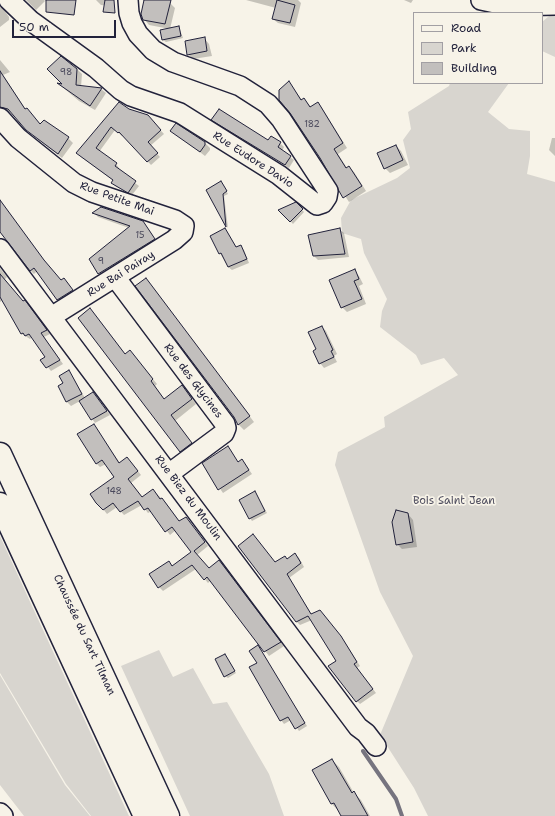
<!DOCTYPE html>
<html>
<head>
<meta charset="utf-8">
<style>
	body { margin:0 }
	#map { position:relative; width:555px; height:816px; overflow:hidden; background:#f7f3e8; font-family:"Shantell Sans",sans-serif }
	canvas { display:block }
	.legend { position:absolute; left:413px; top:12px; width:130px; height:72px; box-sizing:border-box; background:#f7f3e8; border:1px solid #a29fa3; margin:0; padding:5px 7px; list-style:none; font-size:12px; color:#22223b }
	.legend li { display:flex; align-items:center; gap:8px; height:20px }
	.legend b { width:20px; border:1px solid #a29fa3 }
	.scale { position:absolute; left:12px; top:20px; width:104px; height:18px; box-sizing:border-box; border:2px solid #22223b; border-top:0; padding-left:5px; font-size:12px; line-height:14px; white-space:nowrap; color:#22223b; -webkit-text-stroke:3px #f7f3e8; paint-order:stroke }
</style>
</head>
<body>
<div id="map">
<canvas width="555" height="816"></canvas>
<ul class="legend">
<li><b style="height:5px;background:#f7f3e8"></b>Road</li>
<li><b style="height:11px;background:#d8d5cf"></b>Park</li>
<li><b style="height:11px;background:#c2bfbd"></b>Building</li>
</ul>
<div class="scale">50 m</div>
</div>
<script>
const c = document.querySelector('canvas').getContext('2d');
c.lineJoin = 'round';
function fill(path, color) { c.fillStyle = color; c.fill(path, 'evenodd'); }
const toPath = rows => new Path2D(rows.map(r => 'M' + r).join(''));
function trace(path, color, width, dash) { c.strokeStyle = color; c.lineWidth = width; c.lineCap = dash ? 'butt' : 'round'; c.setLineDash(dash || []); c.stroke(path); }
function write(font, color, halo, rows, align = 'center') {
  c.font = font + ' "Shantell Sans",sans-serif'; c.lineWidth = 3.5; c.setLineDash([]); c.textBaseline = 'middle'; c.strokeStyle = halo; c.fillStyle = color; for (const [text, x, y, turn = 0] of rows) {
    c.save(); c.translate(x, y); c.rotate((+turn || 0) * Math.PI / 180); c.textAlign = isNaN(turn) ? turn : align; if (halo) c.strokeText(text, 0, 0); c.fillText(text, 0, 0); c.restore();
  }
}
const green = toPath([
	[555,11,555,57,542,51,542,22],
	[450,83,509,83,488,112,509,129,530,131,530,156,527,174,555,182,555,816,428,816,414,788,380,735,413,656,380,592,335,465,338,452,385,427,384,417,458,375,444,358,421,365,416,355,380,327,382,311,387,299,364,253,361,239,342,233,341,218,351,200,397,178,410,168,403,140,411,129,408,112,449,86],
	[0,536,32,606,129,816,91,816,66,784,0,673],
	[159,650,173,677,193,668,213,704,227,702,269,774,284,816,190,816,121,666],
	[0,675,65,785,90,816,24,816,0,785]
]);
const shadow = toPath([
	[26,0,44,0,45,1,36,10],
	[96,0,113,0,109,6,101,5],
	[145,0,170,3,175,8,170,29,179,27,183,38,166,42,163,40,170,29,149,25,144,19],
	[246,0,298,0,301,3,295,27,278,23,273,19,276,8],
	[404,0,413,0,411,3],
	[0,4,9,17,9,20,0,27],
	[204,38,209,44,212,56,193,59,188,54],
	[0,60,10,72,3,75,26,110,41,125,68,138,73,143,62,158,31,134,12,113,5,111,0,107],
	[77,69,82,74,81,87,101,89,106,93,95,110,79,101,60,85,64,85],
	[289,83,302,100,304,99,311,107,318,103,322,108,347,148,338,154,347,168,349,167,354,172,366,191,349,202,291,112],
	[128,109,151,120,164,134,150,146,160,157,151,165,123,135,122,136,115,130,99,152,116,164,119,168,118,170,139,186,132,195,115,186,112,183,114,181,81,157],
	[216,123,269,142,271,138,280,143,284,147,282,151,294,160,289,168],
	[172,131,204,142,210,148,210,150,205,156],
	[552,138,555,138,555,156,549,150],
	[396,146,401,151,408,165,390,173,385,168],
	[223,185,228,194,224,196,228,228,207,190],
	[0,200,42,258,61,281,67,282,75,294,61,303,37,271,34,274,31,271,0,230],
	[296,204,304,212,293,224,280,210],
	[94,213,143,222,158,244,103,278,90,259,129,228,98,217],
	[225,229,237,248,240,246,244,250,249,263,232,270,228,267,220,253],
	[340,230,344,233,349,257,318,260,314,256],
	[0,268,7,277,4,280,23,302,28,305,50,334,44,337,63,364,51,371,42,360,46,357,32,337,30,339,22,334,3,300,0,302],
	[354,271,359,276,363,284,359,286,366,304,347,312,342,307],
	[151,285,254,422,244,430,239,425],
	[90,309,126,355,134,356,157,384,155,386,165,400,182,386,196,404,175,421,196,448,186,456],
	[322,327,326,331,337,354,334,356,337,362,324,368,320,363,317,350],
	[69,371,85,398,93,393,110,415,95,423,80,401,71,406,67,402,59,386,64,383],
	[94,426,120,463,131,462,141,475,131,483,143,498,153,490,166,503,180,522,186,518,190,522,208,546,197,555,209,569,223,565,284,646,269,656,211,580,208,583,196,569,163,591,159,587,169,562,173,566,193,552,176,530,170,535,152,511,148,513,142,505,124,515,117,507,107,514,91,494,115,477,106,464,100,467,97,464],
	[238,463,245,464,252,474,223,493,203,464],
	[255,493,267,513,252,521,250,518],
	[408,514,413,520,417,547,402,549,397,544],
	[240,546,275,563,285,557,288,560,295,554,299,558,304,567,289,578,312,615,323,614,344,641,360,666,357,668,376,693,360,704,357,701,338,661,312,620,300,625,297,622],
	[258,646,307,726,299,731,291,720,284,724,281,720,259,663],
	[225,655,236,673,228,678,225,676],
	[332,760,339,767,354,793,361,800,370,816,343,816,332,804,313,770]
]);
const stream = toPath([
	[363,751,396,799,402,816]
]);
const building = toPath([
	[46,0,76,0,74,15,46,12,46,0],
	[105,0,114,0,115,13,103,12,105,0],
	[144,0,171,0,165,24,143,20,141,14,144,0],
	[277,0,295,5,290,23,272,19,277,0],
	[179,26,181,36,162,40,160,30,179,26],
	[205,37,207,51,187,55,185,41,205,37],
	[61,56,77,69,76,85,102,88,90,106,57,83,62,84,47,69,61,56],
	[0,71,25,109,27,108,40,124,44,120,69,137,58,154,26,130,8,109,0,107,0,71],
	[289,81,301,100,304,98,310,107,318,102,343,143,334,149,346,168,349,166,362,186,343,198,320,158,290,113,279,100,279,90,289,81],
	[119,102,129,109,148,115,161,130,148,142,158,153,147,162,119,132,118,133,111,127,96,148,117,163,115,166,136,181,128,193,111,183,113,180,76,153,119,102],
	[219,109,268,140,271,136,281,142,278,147,291,156,285,165,211,120,219,109],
	[176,123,205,142,205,145,200,152,170,131,176,123],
	[396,145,403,160,384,169,377,153,396,145],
	[221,181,227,191,223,194,226,227,206,190,221,181],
	[0,200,44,260,61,280,64,278,73,290,57,300,34,268,30,271,0,232,0,200],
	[296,202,303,209,290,222,278,210,296,202],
	[101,207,143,221,155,239,98,274,89,259,130,226,92,213,101,207],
	[225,228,236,247,241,245,247,259,228,267,221,253,219,254,210,236,225,228],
	[340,228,345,254,313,256,308,235,340,228],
	[355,269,359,279,354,281,362,299,341,308,329,280,355,269],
	[0,274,23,301,25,300,47,330,41,333,60,360,46,368,40,360,45,357,29,334,25,336,23,333,21,334,0,297,0,274],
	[146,278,250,416,238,425,234,417,135,286,146,278],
	[90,308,125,354,130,350,153,379,151,381,164,399,182,385,192,399,171,415,192,443,180,452,78,318,90,308],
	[322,326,333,350,331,351,334,357,319,364,313,351,316,349,308,332,322,326],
	[69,370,82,394,66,402,58,386,63,383,59,376,69,370],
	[93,392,107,411,91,420,79,401,93,392],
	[94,424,119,463,127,457,138,471,128,479,142,497,153,489,160,499,162,498,179,521,186,517,205,542,194,551,209,568,219,560,281,642,264,652,207,577,204,580,192,565,158,588,149,574,169,561,172,566,191,552,172,527,165,532,148,508,144,510,138,501,120,512,113,503,103,510,96,503,90,494,114,477,102,460,96,464,77,434,94,424],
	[228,446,238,462,242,459,249,470,218,490,202,463,228,446],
	[255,491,265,511,249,519,239,500,255,491],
	[396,510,408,513,413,542,396,545,392,522,396,510],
	[253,534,275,562,285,556,287,559,295,553,301,563,287,574,311,614,320,610,341,636,357,662,354,664,373,689,356,702,328,666,336,661,308,616,296,622,238,546,253,534],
	[258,645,305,723,295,729,288,717,280,721,249,667,257,663,249,651,258,645],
	[225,654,235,671,224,677,215,659,225,654],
	[332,759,352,793,354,791,368,816,341,816,334,803,331,804,312,770,332,759]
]);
const minor = toPath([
	[9,0,31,21,96,68,121,90,131,96,180,113,279,175,317,205,323,203,327,197,328,191,281,119,268,104,240,86,173,62,153,50,138,34,132,23,129,13,128,0],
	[481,0,509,6,555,5],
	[0,118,18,138,74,183,92,192,175,220,184,226,183,232,174,240,51,317],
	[0,249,358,727,366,733,376,746],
	[115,277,225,424,226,428,224,433,170,473],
	[0,813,3,816]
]);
const highway = toPath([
	[0,454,168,816],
	[0,504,145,816]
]);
const numberNames = [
	["98",66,73],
	["182",312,125],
	["15",140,236],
	["9",101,262],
	["148",114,492]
];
const streetNames = [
	["Rue Eudore Davio",253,160,33],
	["Rue Petite Mai",117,199,20],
	["Rue Bai Pairay",121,274,-32],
	["Rue des Glycines",193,381,53],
	["Rue Biez du Moulin",188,498,53],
	["Chaussée du Sart Tilman",84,635,65]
];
const parkNames = [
	["Bois Saint Jean",454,501]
];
fill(green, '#d8d5cf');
fill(shadow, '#0003');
trace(stream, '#76747f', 4);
fill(building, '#c2bfbd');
trace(building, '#22223b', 1);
trace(minor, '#22223b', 22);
trace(highway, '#22223b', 25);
trace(minor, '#f7f3e8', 19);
trace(highway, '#f7f3e8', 22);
write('9px', '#4a495c', null, numberNames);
write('11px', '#22223b', '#f7f3e8', streetNames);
write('11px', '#504f60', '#f7f3e8', parkNames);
</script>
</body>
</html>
